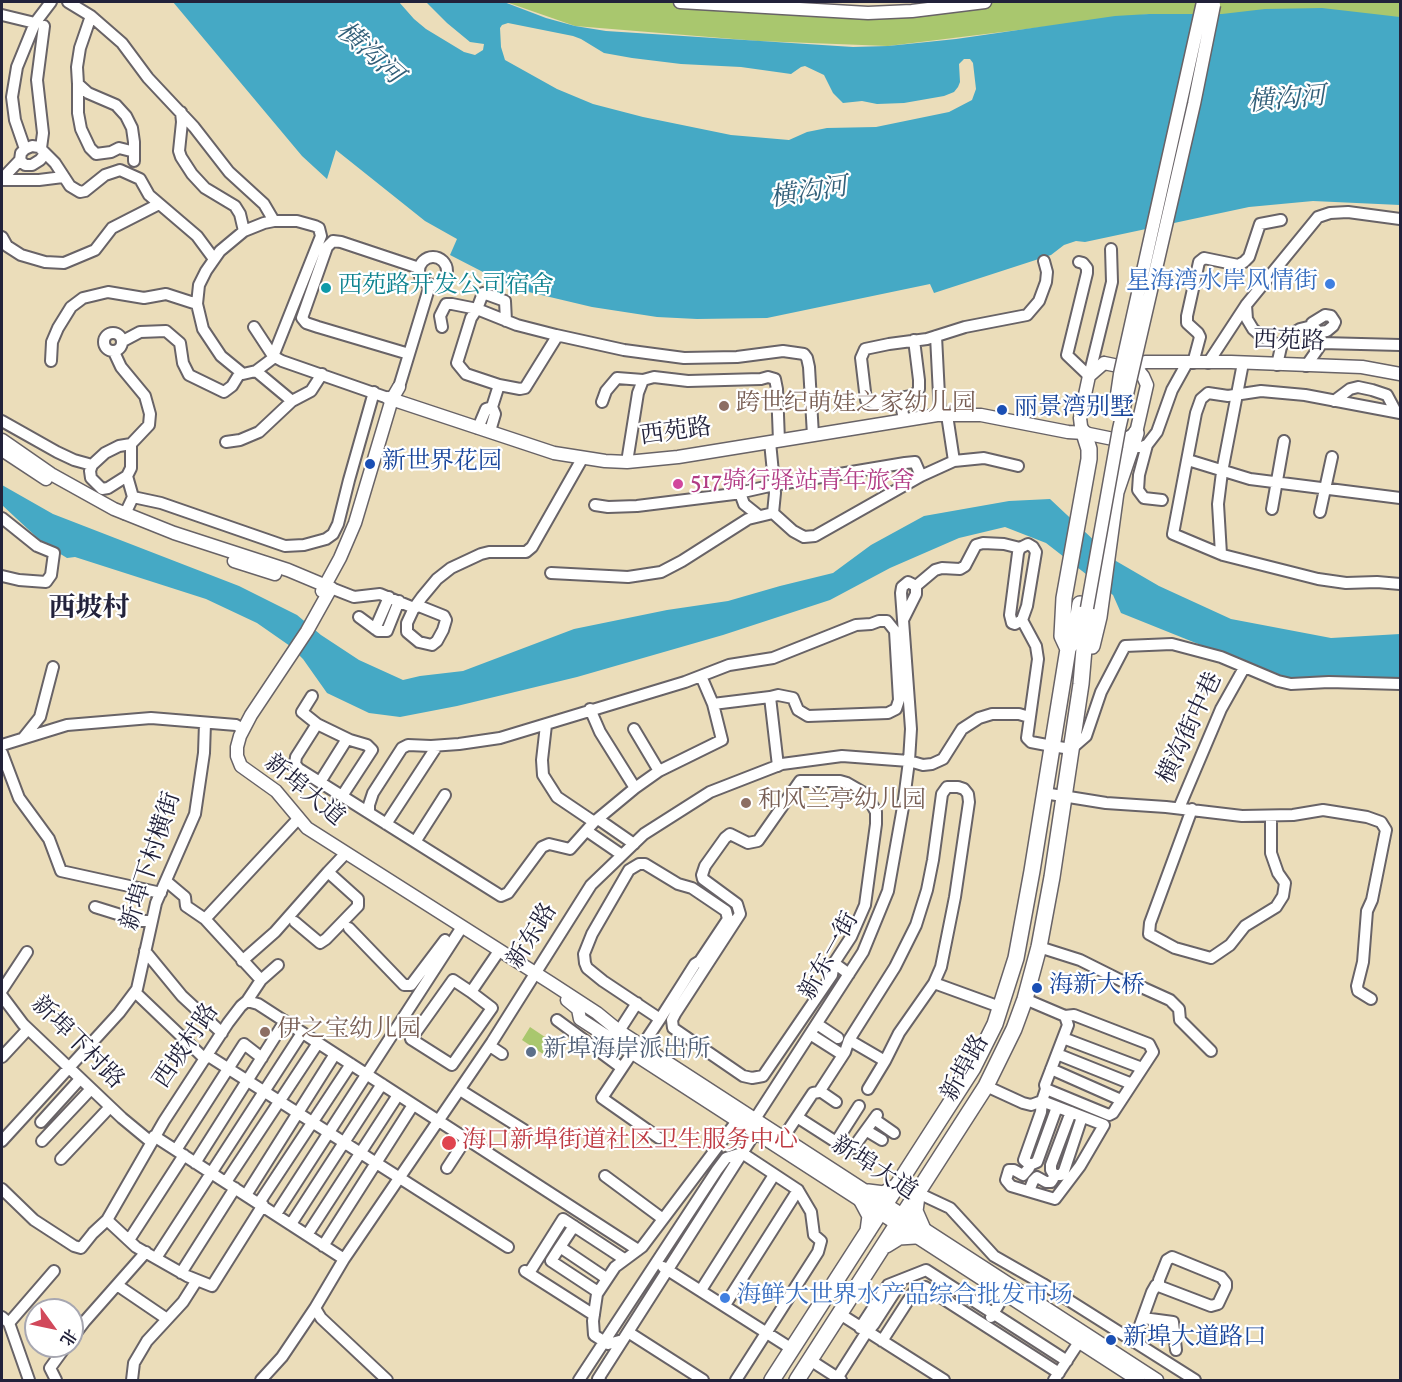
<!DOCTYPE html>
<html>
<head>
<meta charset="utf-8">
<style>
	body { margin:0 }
	#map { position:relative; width:1402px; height:1382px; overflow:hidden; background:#ebddba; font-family:Vollkorn,"Noto Serif SC",serif }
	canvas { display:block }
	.frame { position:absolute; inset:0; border:3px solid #22223b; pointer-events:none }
	.north { position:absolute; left:24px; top:1298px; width:60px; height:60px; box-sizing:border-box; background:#fff; border:2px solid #a7a7b1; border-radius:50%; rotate:123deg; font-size:16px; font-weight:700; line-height:24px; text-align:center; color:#22223b }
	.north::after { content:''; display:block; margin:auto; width:21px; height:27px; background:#d1495b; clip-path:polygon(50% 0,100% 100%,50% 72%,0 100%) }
</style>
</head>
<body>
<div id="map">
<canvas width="1402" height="1382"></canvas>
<div class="frame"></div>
<div class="north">北</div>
</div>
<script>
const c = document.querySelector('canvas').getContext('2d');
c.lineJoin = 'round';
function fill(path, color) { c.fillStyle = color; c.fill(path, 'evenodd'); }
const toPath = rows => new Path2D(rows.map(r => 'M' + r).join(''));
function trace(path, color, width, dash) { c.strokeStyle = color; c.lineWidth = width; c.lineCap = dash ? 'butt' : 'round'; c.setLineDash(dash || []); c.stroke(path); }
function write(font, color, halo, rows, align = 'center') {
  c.font = font + ' Vollkorn,"Noto Serif SC",serif'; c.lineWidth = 4.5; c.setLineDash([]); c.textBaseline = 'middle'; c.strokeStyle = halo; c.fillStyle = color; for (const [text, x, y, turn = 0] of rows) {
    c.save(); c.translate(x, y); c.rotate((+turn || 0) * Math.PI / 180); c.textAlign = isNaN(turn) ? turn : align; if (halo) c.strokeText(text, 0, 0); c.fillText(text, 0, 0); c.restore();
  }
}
const green = toPath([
	[506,2,677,2,830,11,989,2,1400,2,1400,17,1149,14,888,46,758,41,575,26],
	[530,1027,554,1043,546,1056,522,1040]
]);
const water = toPath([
	[173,2,399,2,414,19,426,29,464,52,475,55,483,50,484,44,470,42,447,23,426,2,504,2,546,18,575,26,606,31,853,47,888,46,956,39,1115,16,1149,14,1222,14,1265,9,1322,8,1400,17,1400,205,1313,201,1249,207,1085,242,1076,241,1064,245,1051,255,934,293,930,284,767,318,697,319,657,317,592,307,516,289,450,255,457,239,425,221,336,150,327,179,302,156],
	[508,23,573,36,581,39,604,53,632,58,681,64,741,67,791,74,801,67,805,66,824,75,833,93,843,103,862,101,877,104,904,103,944,96,954,92,958,87,960,82,959,64,964,59,970,59,973,63,976,89,972,100,949,112,876,127,827,128,807,132,789,140,731,135,643,117,593,104,557,89,505,60,501,47,500,28,502,25],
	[2,485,53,514,239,586,297,615,321,635,359,660,403,680,420,676,463,671,574,629,667,610,728,601,780,586,833,573,871,545,924,516,1009,501,1050,499,1116,561,1159,586,1231,619,1331,638,1400,634,1400,680,1283,678,1121,613,1113,595,1046,543,1005,527,959,538,890,568,830,600,723,635,577,677,457,706,400,717,369,713,327,693,303,659,290,646,257,623,206,599,75,557,67,558,44,544,2,505]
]);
const minor = toPath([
	[68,2,91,16,122,43,148,78,194,127,229,172,264,204,274,221],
	[2,15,35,23,51,2],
	[91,16,80,48,77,67,78,84,88,93,116,105,126,116,132,128,134,142,134,161],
	[78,84,78,113,81,129,90,148,96,154,111,152,119,148,131,151,134,149],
	[181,112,182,122,179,151,181,157,192,174,205,188,235,206,240,214,244,231],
	[41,148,43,133,37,80,44,26],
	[25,149,15,120,12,97,17,67,35,23],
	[45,154,40,160,32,165,25,165,20,160,21,153,25,149,32,146,39,147,55,163,70,186,80,192,85,191,105,175,120,170,140,179,149,195,197,236,214,259],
	[2,179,20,160],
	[2,180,39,180,63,177],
	[274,221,297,221,315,226,319,228,321,236,272,359,256,371,243,374,221,356,203,329,197,304,199,285,206,271,220,251,244,231,264,223,274,221],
	[2,237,7,246,21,255,45,262,64,263,95,250,112,228,159,204],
	'419 271a14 14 0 1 1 28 0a14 14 0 1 1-28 0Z',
	[1079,262,1083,263,1087,268,1087,273,1067,355,1089,376],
	[1246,305,1247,319,1253,329,1261,336,1281,347],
	[254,327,273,356,282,361,388,398],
	[442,327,440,316,446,304,452,304,477,309,483,293,505,301,506,321],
	[1319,332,1312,326,1312,323,1325,315,1331,316,1335,322,1333,326,1327,331,1319,332,1322,343],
	'104 342a9 9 0 1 1 18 0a9 9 0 1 1-18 0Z',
	[556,335,624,350,684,358,737,357,783,351,804,354,807,358,809,367,813,435],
	[936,336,940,415],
	[914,340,919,380,919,389,915,395,874,403,866,400,861,358,865,349,889,344,927,339,965,327,1027,315,1039,301,1046,282,1047,272,1044,261],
	[123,341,140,332,166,331,180,343,183,363,189,375,224,392,232,386,240,373],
	[114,352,121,367,145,396,150,414,149,425,131,444,131,468,127,476,133,497,125,514],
	[409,354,318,327,306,323,302,318,327,247,333,241,341,242,419,268],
	[51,361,52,342,58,328,71,307,83,298,108,292,144,298,166,294,197,304],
	[1193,363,1200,337,1198,333,1187,323,1187,316,1199,262,1204,258,1238,265,1244,262,1249,257,1260,224,1281,220],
	[1208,363,1246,305,1318,217,1330,213,1348,212,1400,219],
	[1277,365,1281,347,1290,335,1300,329,1312,326],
	[1306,366,1322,343,1400,345],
	[256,371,292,401],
	[1089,376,1112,282,1111,249],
	[399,387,430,285],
	[900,398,904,420],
	[1334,401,1350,389,1358,387,1372,390,1387,395,1396,412],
	[602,402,606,391,617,378,643,380],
	[1400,413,1305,395,1261,391,1228,396,1208,393,1201,399,1196,413,1173,534,1223,555,1318,579,1346,583,1377,582,1400,584],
	[947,415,954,461],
	[2,421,57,452,74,460,92,465],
	[478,428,486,409,492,407,499,385,466,374,457,363,471,318,477,309,517,325,556,335,556,338,525,388,520,389,499,385],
	[490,431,495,414,492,407],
	[226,442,240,440,259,432,292,401,311,391,322,374],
	[770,442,775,493,773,513,793,531,804,537,815,536,921,476,954,461,984,458,1018,466],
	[1147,445,1139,475,1138,490,1144,498,1162,500],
	[1131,447,1142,447,1147,445,1157,432,1172,390,1187,363],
	[1188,460,1250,479,1400,498],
	[627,462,638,393,643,380,654,377,688,381,761,379,768,377,775,379,777,389,779,441],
	[127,476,108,488,102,489,91,478,90,471,92,465,105,453,119,446,131,444],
	[740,493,744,504,759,516],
	[133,497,161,503,285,546,304,545,326,539,333,534,338,524,349,480,374,392],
	[595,505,608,507,637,506,734,494,774,485,905,463,915,462,921,476],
	[1272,509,1284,441],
	[1320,512,1332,457],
	[2,518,37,546,54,553,51,575,46,582,19,580,2,576],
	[1221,554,1218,504,1222,472,1243,363],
	[551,573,628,577,661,572,682,561,748,519,773,513],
	[916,586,935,570,942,568,960,569,965,566,976,545,983,543,1004,544,1020,548],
	[331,588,354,597,380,594,414,608,419,606,444,616,446,620,443,630,437,641,432,645,419,642,407,632,407,623,414,608,422,597,437,579,451,568,481,554,489,552,526,552,532,547,582,459],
	[359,617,378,631,387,631,399,601],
	[1022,620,1015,624,1012,623,1010,615,1018,553,1020,548,1028,544,1033,547,1036,552,1027,606,1022,620,1036,646,1038,659,1027,738,1031,742,1052,746,1071,749,1086,736,1101,692,1125,646,1172,644,1221,657,1278,681,1291,684,1329,682,1400,684],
	[375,629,389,597],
	[701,676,713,704,770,697],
	[312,696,302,712,317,724,350,740,367,745,372,750,342,796],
	[590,709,600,732,635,788,659,771],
	[317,724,296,757,295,764,299,769,501,896,508,893,542,847,549,844,570,849,594,822,635,788],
	[546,725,542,760,543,775,557,797,594,822],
	[634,729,659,771,722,740,713,704],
	[24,737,40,717,53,667],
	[2,745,67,725,151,718,236,725,243,729],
	[2,753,19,798,49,839,61,871,161,893],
	[320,782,347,739],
	[1044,793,1106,803,1166,807,1242,816,1293,815,1323,810,1367,817,1381,822,1386,830,1372,900,1367,911,1363,962,1357,986,1358,991,1371,999],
	[1179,808,1221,709,1244,668],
	[1192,809,1150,923,1149,934,1175,948,1211,958,1230,945,1245,926,1276,907,1283,896,1285,883,1278,873,1271,853,1271,816],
	[369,813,369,805,373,793,402,748,408,745,431,746,459,744,500,738,685,682,729,665,773,658,856,625,871,624,879,621,887,621,895,631,899,700,896,709,888,713,808,716,798,710,793,698,778,695,770,697,778,766],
	[598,819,634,844],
	[386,824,437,746],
	[587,831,622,855],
	[415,842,445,795],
	[166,881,185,897,186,906,205,919,261,980,247,1001],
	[95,907,140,921,152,921],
	[205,919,298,819],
	[295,922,320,943,326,939,358,906,358,899,328,872,346,853],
	[349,928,404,985,411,985,445,940],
	[1039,947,1080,960,1122,981,1139,986,1170,1000,1179,1009,1180,1020,1211,1051],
	[145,951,182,996,222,1033],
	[242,961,275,932,328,872],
	[834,963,832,975,763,1076,752,1078,743,1076,673,1028,672,1020,675,1014,740,914,737,904,703,879,702,875,705,866,725,838,730,834,748,843,758,841,800,781,840,781,847,783,866,794,876,812,876,824,865,905,851,937,834,963,849,974],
	[261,980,278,965],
	[934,983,899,1033,885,1061,849,1040,895,967,916,925,927,890,933,860,942,794,947,787,958,787,964,789,968,794,969,802,955,897,941,967,934,983,1000,1007],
	[2,990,27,952],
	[135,992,205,1059],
	[471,992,453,980,411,1039,452,1065,492,1008,471,992,499,951],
	[2,996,23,1024,122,1118,151,1142],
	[1025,999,1065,1016,1074,1015,1149,1044,1153,1052,1113,1113,1109,1115,1046,1089,1045,1085,1068,1025,1065,1016],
	[557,1020,622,1068],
	[817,1024,838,1038],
	[619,1031,637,1003],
	[810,1034,843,1055],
	[1063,1038,1142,1068],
	[490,1046,502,1054],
	[642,1046,660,1019,683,983,695,964,700,961,728,919,726,911,692,888,678,884,645,864,639,864,629,870,592,934,584,954,585,963,587,968,603,981,660,1019],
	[632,1053,602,1098,659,1138],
	[1057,1054,1132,1084],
	[207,1055,508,1247],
	[2,1057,28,1029],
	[1051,1069,1121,1100],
	[986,1086,1023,1103,1031,1105,1042,1101,1041,1112,1024,1160,1030,1165,1029,1168,1023,1175,1014,1170,1009,1170,1006,1180,1011,1186,1055,1199,1080,1166,1104,1125,1042,1101,1046,1089],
	[868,1089,885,1061],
	[460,1090,524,1130],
	[820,1091,836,1102],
	[797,1117,836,1142,859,1106],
	[755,1119,863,952,888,891,903,807,909,761,911,729,903,620,901,593,902,587,908,582,916,586,916,594,903,620],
	[874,1119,894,1133],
	[41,1122,80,1079],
	[867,1131,882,1140],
	[154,1136,344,1259],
	[783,1138,813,1093,819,1092,845,1052,849,1040],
	[2,1141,119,1013,137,989,156,903,195,814,204,753,205,723],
	[42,1141,91,1089],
	[836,1142,849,1150,853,1148,877,1115],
	[176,1150,244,1044,262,1058],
	[61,1159,110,1107],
	[195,1163,285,1021],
	[1030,1165,1037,1162,1057,1107],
	[447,1168,466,1139],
	[1054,1175,1061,1175,1064,1171,1082,1117],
	[605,1176,663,1219],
	[226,1182,318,1043],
	[2,1189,34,1220,74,1246,81,1248,93,1233,107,1220,164,1121,228,1023,241,1006,247,1001,258,1004,638,1250],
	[1029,1191,1033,1181,1037,1177,1046,1182,1051,1182,1053,1179,1054,1175,1051,1170,1051,1165,1071,1112],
	[918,1193,950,1208,994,1256,1043,1284,1195,1380],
	[246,1195,335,1054],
	[259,1203,351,1064],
	[276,1214,462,927],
	[107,1220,136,1247,187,1276,212,1286,263,1205],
	[291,1224,382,1084],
	[574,1226,560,1247,606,1278],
	[307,1235,398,1095],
	[129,1240,184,1155],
	[323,1246,413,1105],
	[560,1247,551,1261,598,1292],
	[156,1258,302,1033],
	[663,1267,792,1349],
	[525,1271,594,1315],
	[181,1273,235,1188],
	[529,1273,563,1219,624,1259],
	[117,1285,167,1319],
	[701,1290,774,1175],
	[725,1305,798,1190],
	[315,1308,321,1318,387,1380],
	[840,1314,944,1380],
	[2,1317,9,1323,29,1380],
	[991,1317,1005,1294],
	[1143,1318,1173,1322,1176,1350],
	[9,1323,54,1271],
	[860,1328,888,1285,926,1270,1067,1361],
	[628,1332,703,1380],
	[72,1338,85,1321,146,1252],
	[623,1340,608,1344,594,1335,593,1321,597,1294,615,1267,642,1247,737,1121],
	[882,1341,913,1293,925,1287,1059,1373],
	[1134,1342,1152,1292,1156,1285,1211,1306,1218,1304,1226,1287,1226,1283,1221,1277,1172,1257,1167,1260,1159,1280,1159,1285],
	[810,1360,841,1380],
	[56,1380,50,1368,66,1346],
	[132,1380,134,1363,147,1341,183,1302,197,1280],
	[261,1380,282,1357,315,1308,344,1259,492,1042,591,885,644,834,710,792,782,764,842,756,909,761,923,765,932,764,943,759,962,729,979,718,992,714,1019,714,1029,717],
	[579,1380,717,1170,726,1158,742,1153],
	[600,1380,598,1379,755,1133],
	[736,1380,818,1252,821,1241,814,1235,811,1212,798,1190,742,1153],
	[836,1380,864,1336,874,1324,903,1279],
	[1054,1380,1079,1342]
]);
const major = toPath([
	[680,2,868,13,912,11,985,2],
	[1104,363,1138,370,1143,376,1147,385,1136,433,1123,441,1084,433,1081,426,1080,418,1089,376,1104,363],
	[1138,370,1140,364,1145,362,1231,362,1362,367,1400,374],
	[388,398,554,453,605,461,627,462,678,457,937,415,981,415,1068,432,1084,433],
	[2,440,51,474,114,509,174,533,288,570,331,588,307,631,251,715,240,736,237,747,237,756,241,766,276,791,307,828,551,983,597,1013,619,1031,1157,1380],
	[2,450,46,479],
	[234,561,275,574],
	[322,591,340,558,355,523,392,399,399,387],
	[567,1000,578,1009,580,1019,600,1032,1138,1380]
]);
const highway = toPath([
	[1092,646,1099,617,1116,492,1136,433],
	[1068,649,1062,636,1064,598,1089,459,1089,449,1084,433],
	[868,1192,884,1194,897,1186],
	[917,1196,915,1211,922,1227],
	[862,1201,870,1216,868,1231],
	[886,1245,899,1237,915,1236],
	[772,1380,973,1068,995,1024,1016,958,1032,871,1068,649,1074,638,1080,604],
	[797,1380,986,1086,1014,1029,1025,999,1039,947,1052,877,1081,684,1087,614]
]);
const majorBridge = toPath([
	[1114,415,1120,374,1203,2],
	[1087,608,1119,429,1194,104,1214,5]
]);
const markers = [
	[1330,284,6,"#3f7fe0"],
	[326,288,6,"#0f9aa8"],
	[724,406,6,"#8d6e63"],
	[1002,410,6,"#1a4fb4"],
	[370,464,6,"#1a4fb4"],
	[678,484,6,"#d1479c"],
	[746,803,6,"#8d6e63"],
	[1037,988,6,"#1a4fb4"],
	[265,1032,6,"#8d6e63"],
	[531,1052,6,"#5c6f8a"],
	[449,1143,8,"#e0444e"],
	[725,1298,6,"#3f7fe0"],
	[1111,1340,6,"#1a4fb4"]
];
const shopNames = [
	["星海湾水岸风情街",1318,284],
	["海鲜大世界水产品综合批发市场",737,1298,"left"]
];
const cultureNames = [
	["西苑路开发公司宿舍",338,288]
];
const streetNames = [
	["西苑路",1289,343,2],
	["西苑路",676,434,-8],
	["横沟街中巷",1192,729,-65],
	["新埠大道",303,792,40],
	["新埠下村横街",153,862,-72],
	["新东路",534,937,-58],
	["新东一街",831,957,-61],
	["新埠下村路",76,1044,45],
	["西坡村路",188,1047,-56],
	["新埠路",967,1069,-61],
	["新埠大道",873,1170,33]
];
const educationNames = [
	["跨世纪萌娃之家幼儿园",736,406],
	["和风兰亭幼儿园",758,803],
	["伊之宝幼儿园",277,1032]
];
const transitNames = [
	["丽景湾别墅",1014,410],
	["新世界花园",382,464],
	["海新大桥",1049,988],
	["新埠大道路口",1123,1340]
];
const hotelNames = [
	["517骑行驿站青年旅舍",690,484]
];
const serviceNames = [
	["新埠海岸派出所",543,1052]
];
const healthNames = [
	["海口新埠街道社区卫生服务中心",462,1143]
];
const waterNames = [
	["横沟河",368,55,42],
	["横沟河",1287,102,-5],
	["横沟河",809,195,-9]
];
const quarterNames = [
	["西坡村",89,611]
];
fill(green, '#a9c76e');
fill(water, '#45a9c5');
trace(minor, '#686367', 14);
trace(major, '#686367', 15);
trace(highway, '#686367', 18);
trace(minor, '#fff', 10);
trace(major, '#fff', 12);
trace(highway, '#fff', 15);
trace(majorBridge, '#686367', 15, []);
trace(majorBridge, '#fff', 12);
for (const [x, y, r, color] of markers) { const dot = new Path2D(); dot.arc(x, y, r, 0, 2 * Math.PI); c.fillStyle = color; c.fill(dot); trace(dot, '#fff', 2); }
write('24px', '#366cbe', '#fff', shopNames, 'right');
write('24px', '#0d838f', '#fff', cultureNames, 'left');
write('24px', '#22223b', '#fff', streetNames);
write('24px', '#785e54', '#fff', educationNames, 'left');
write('24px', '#164399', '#fff', transitNames, 'left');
write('24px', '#b23c85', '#fff', hotelNames, 'left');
write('24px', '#4e5e75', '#fff', serviceNames, 'left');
write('24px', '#be3a42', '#fff', healthNames, 'left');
write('italic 26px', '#325f79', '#fff', waterNames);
write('bold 27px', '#22223b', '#fff', quarterNames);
</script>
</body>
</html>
